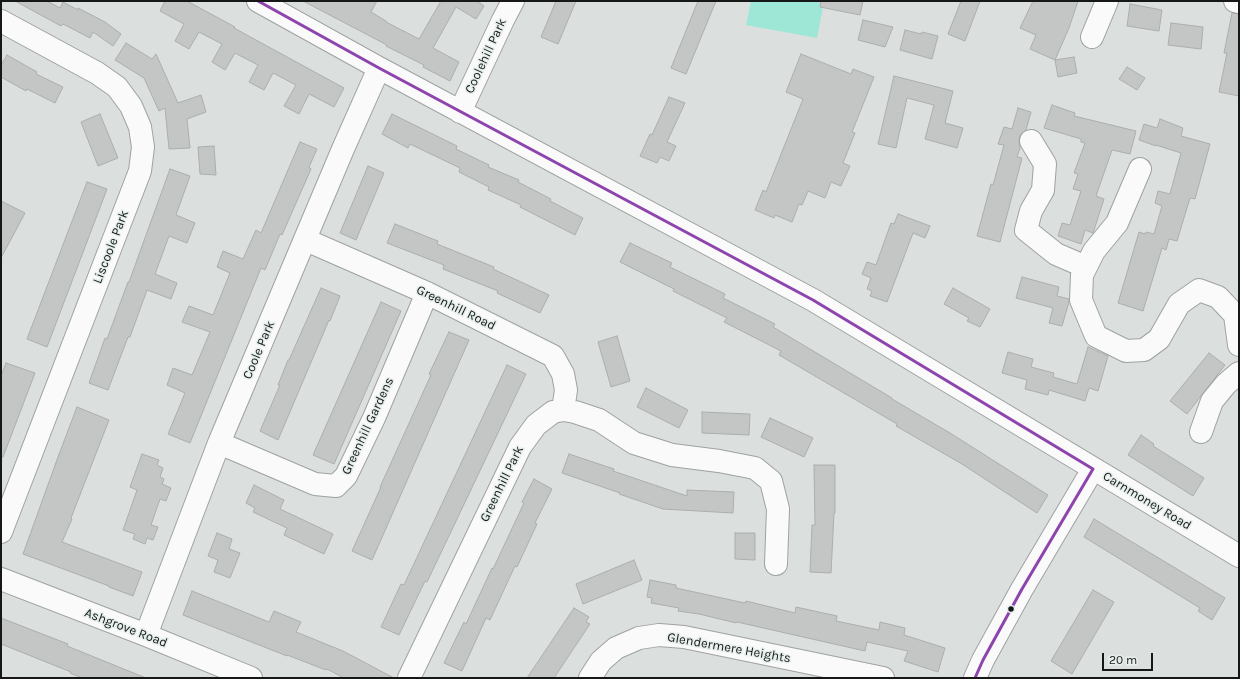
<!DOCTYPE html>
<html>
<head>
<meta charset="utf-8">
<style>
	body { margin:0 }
	#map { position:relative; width:1240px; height:679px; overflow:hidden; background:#dbdfde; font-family:Karla,sans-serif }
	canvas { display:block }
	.frame { position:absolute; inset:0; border:2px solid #151817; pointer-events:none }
	.scale { position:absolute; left:1102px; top:653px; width:51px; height:18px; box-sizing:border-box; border:2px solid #151817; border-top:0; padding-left:5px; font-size:12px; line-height:14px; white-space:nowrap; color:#151817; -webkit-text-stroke:3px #e6efec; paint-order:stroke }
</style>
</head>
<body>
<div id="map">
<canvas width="1240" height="679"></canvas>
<div class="frame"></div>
<div class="scale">20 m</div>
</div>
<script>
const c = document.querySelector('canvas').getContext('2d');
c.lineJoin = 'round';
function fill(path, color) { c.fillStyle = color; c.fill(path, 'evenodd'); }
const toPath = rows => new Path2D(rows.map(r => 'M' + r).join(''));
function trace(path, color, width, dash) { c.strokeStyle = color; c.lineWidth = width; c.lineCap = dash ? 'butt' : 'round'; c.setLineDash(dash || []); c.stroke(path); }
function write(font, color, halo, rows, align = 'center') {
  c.font = font + ' Karla,sans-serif'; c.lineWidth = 3; c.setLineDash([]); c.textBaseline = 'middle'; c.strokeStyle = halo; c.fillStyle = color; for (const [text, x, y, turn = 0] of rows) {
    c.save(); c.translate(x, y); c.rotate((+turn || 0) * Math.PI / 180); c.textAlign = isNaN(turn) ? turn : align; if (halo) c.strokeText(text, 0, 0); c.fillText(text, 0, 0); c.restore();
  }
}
const green = toPath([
	[751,1,824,1,817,38,746,25]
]);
const building = toPath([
	[15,1,47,1,60,8,63,2,78,10,78,8,105,22,121,34,113,46,93,32,90,38,63,24,61,26,15,1],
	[165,1,187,1,235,27,234,28,344,88,334,107,309,94,299,114,284,106,296,85,273,73,264,90,249,82,258,65,235,53,225,70,212,62,222,44,199,32,189,49,175,41,184,24,160,11,165,1],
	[303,1,377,1,371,12,386,21,386,22,419,39,441,1,477,1,484,6,476,19,456,7,433,48,459,62,450,81,423,67,424,65,386,46,387,45,303,1],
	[556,1,576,1,558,44,541,37,556,1],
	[698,1,716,1,686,74,671,68,698,1],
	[821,1,863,1,860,15,820,7,821,1],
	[961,1,980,1,965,41,948,34,961,1],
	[1033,1,1078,1,1069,28,1055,60,1030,49,1036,35,1020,28,1033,1],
	[1130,4,1162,10,1159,31,1127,26,1130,4],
	[1232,13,1239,14,1239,96,1219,92,1227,53,1224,53,1232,13],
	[863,20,893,27,885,47,858,40,863,20],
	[1171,23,1203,27,1201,49,1168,45,1171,23],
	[905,30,921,34,922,32,938,36,932,59,900,50,905,30],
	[126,43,152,59,156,54,178,103,201,95,206,112,187,119,190,148,169,149,165,108,159,111,144,78,115,60,126,43],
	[801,54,851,74,853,69,874,77,852,132,855,133,843,163,850,166,841,186,831,182,825,198,808,191,802,205,799,204,792,222,775,215,774,218,755,210,763,190,766,192,803,99,786,92,801,54],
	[7,55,37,72,36,74,63,87,55,103,27,89,26,91,1,77,1,65,7,55],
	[1074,57,1077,73,1058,77,1055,60,1074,57],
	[1127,67,1145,78,1137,90,1119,79,1127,67],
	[894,76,953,91,945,123,963,128,957,148,925,139,934,105,907,98,896,148,878,144,894,76],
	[669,97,685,103,667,142,676,146,669,161,660,157,657,163,640,156,650,134,652,135,669,97],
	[1052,105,1075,113,1074,116,1136,131,1130,154,1112,150,1096,196,1104,199,1093,233,1085,230,1081,244,1058,236,1062,223,1070,225,1081,191,1073,189,1078,174,1074,173,1085,143,1081,142,1081,139,1044,128,1052,105],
	[1018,108,1031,112,1026,130,1020,135,1019,142,1020,148,1017,157,1022,158,1000,242,977,236,991,184,993,185,1004,145,998,144,1004,127,1012,129,1018,108],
	[100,114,118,158,98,166,81,122,100,114],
	[392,114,457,146,456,149,489,165,488,167,519,180,518,182,551,199,550,201,583,218,575,235,520,207,521,205,488,190,489,187,459,172,460,168,410,144,408,148,382,134,392,114],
	[1160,119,1183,128,1181,136,1210,144,1195,199,1190,198,1177,241,1169,239,1166,250,1162,248,1143,311,1118,303,1139,232,1145,234,1146,232,1154,234,1162,206,1155,203,1158,191,1170,194,1181,153,1156,145,1156,146,1139,140,1144,124,1157,128,1160,119],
	[300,142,317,149,309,167,311,169,282,235,280,234,265,270,261,268,190,443,168,434,185,393,167,385,173,368,192,375,210,332,182,322,189,306,213,315,230,273,217,267,223,251,243,259,256,230,261,233,300,142],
	[214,146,216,175,200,174,198,147,214,146],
	[368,166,384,173,356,240,340,233,368,166],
	[170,169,190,176,176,215,195,223,187,243,169,236,155,274,177,283,171,299,147,290,130,337,128,337,108,390,89,383,105,338,107,339,128,282,129,282,170,169],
	[87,182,107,189,47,347,27,339,87,182],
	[1,201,25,213,1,258,1,201],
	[898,214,930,226,925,238,913,233,887,302,870,296,872,291,867,289,871,278,862,274,867,262,876,265,891,223,894,224,898,214],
	[395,224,438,241,437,244,494,267,493,269,549,295,540,313,497,293,498,291,443,269,444,265,387,243,395,224],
	[630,243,672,263,670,267,725,294,723,298,775,324,773,327,892,398,892,399,950,433,1048,495,1037,513,962,464,896,426,897,424,779,355,781,351,724,322,727,318,673,291,674,289,620,262,630,243],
	[1022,277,1059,287,1057,296,1069,299,1069,302,1062,326,1049,323,1053,308,1016,298,1022,277],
	[321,288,340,296,330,321,329,320,278,440,260,431,280,385,278,385,288,360,289,360,321,288],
	[953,288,990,309,980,327,967,321,969,318,944,304,953,288],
	[381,302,401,311,334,464,313,455,381,302],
	[449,332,469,340,372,560,352,551,381,487,380,487,431,375,429,374,449,332],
	[617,336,630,381,611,387,598,342,617,336],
	[1088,347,1108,356,1098,391,1089,388,1085,401,1049,390,1048,395,1025,389,1027,380,1002,373,1008,352,1033,359,1031,367,1054,373,1053,377,1077,384,1088,347],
	[1209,353,1225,365,1187,414,1170,401,1209,353],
	[6,363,35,373,3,457,1,457,1,376,6,363],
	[507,365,526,374,427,582,425,581,399,635,381,627,401,584,404,585,507,365],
	[646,388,688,410,679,428,637,407,646,388],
	[77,407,109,420,71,518,72,519,62,542,142,572,133,596,109,587,109,586,23,554,58,457,77,407],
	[702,412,750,414,749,435,702,433,702,412],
	[770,418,813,438,804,457,761,437,770,418],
	[1141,435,1154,444,1153,446,1204,478,1193,496,1128,455,1141,435],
	[142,454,159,460,157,465,163,468,160,477,164,479,162,484,171,488,166,501,160,499,151,525,158,527,153,540,147,538,145,544,133,539,135,534,123,530,137,490,130,487,142,454],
	[569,454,614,469,613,471,687,496,687,490,734,492,733,513,663,509,619,494,620,493,562,473,569,454],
	[814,465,835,465,835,513,834,513,831,573,810,572,812,525,815,525,814,465],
	[534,479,552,489,535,523,537,524,517,567,515,566,490,620,486,618,462,671,444,663,464,622,466,624,492,568,493,569,524,503,522,502,534,479],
	[254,485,284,500,280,509,333,534,324,554,284,535,287,528,253,512,255,508,246,503,254,485],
	[1094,519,1225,598,1212,620,1198,611,1200,608,1084,537,1094,519],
	[217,533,232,539,229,549,240,553,230,578,214,572,218,560,208,556,217,533],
	[735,533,755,533,755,560,735,559,735,533],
	[634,560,642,580,583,604,576,584,634,560],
	[650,580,676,585,676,588,745,603,746,601,795,613,796,607,837,616,836,621,879,630,880,622,905,628,904,635,945,648,938,672,904,661,908,651,867,642,865,651,737,622,736,623,699,614,678,611,679,608,651,603,652,598,647,597,650,580],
	[1093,590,1114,602,1072,674,1051,661,1093,590],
	[192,591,269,622,274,611,301,622,296,632,343,651,394,678,344,678,327,669,326,670,287,655,287,656,183,615,192,591],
	[574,608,589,617,586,622,590,624,554,678,527,678,574,608],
	[1,618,68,644,67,646,146,678,82,678,70,673,71,672,1,644,1,618]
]);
const minor = toPath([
	[258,1,379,68,813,300,1239,556],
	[1235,1,1239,2],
	[1,21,97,73,117,87,131,106,140,127,143,147,140,171,1,532],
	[1092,37,1107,1],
	[460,112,503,20,513,1],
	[1031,141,1045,164,1043,190,1031,211,1026,230,1056,254,1086,267],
	[1140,169,1117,223,1094,251,1082,275,1081,300,1096,336,1126,351,1144,350,1159,339,1179,304,1199,290,1218,297,1235,315,1239,345],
	[306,240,427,293,553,356,563,374,566,390,563,410],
	[1201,432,1212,401,1226,384,1239,373],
	[219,443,315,484,336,486,346,476,374,418,427,293],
	[1,579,146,635,251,678],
	[146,635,219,443,343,149,379,68],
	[409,678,520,447,536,425,553,412,563,410,575,412,599,420,634,443,672,455,719,461,755,468,771,481,778,509,776,564],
	[590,678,601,661,616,648,639,638,659,635,684,637,883,678],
	[975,678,983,660,1022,589,1093,469]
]);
const bus1 = toPath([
	[258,1,379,68,813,300,1093,469,1022,589,983,660,975,678]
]);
const markers = [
	[1011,609,3.5,"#151817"]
];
const streetNames = [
	["Coolehill Park",486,56,-65],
	["Liscoole Park",111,247,-69],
	["Greenhill Road",456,308,26],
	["Coole Park",259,350,-67],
	["Greenhill Gardens",368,426,-65],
	["Greenhill Park",502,484,-64],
	["Carnmoney Road",1147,501,31],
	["Ashgrove Road",126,628,21],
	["Glendermere Heights",729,648,10]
];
fill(green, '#9ee6d6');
fill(building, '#c3c6c5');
trace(building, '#abaead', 1);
trace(minor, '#9ea2a1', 24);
trace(minor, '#fafafa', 22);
trace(bus1, '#8e44ad', 3);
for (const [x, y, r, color] of markers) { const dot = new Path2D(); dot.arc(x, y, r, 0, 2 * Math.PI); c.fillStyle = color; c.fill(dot); trace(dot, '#e6efec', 1.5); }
write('13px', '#151817', '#e6efec', streetNames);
</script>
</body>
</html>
